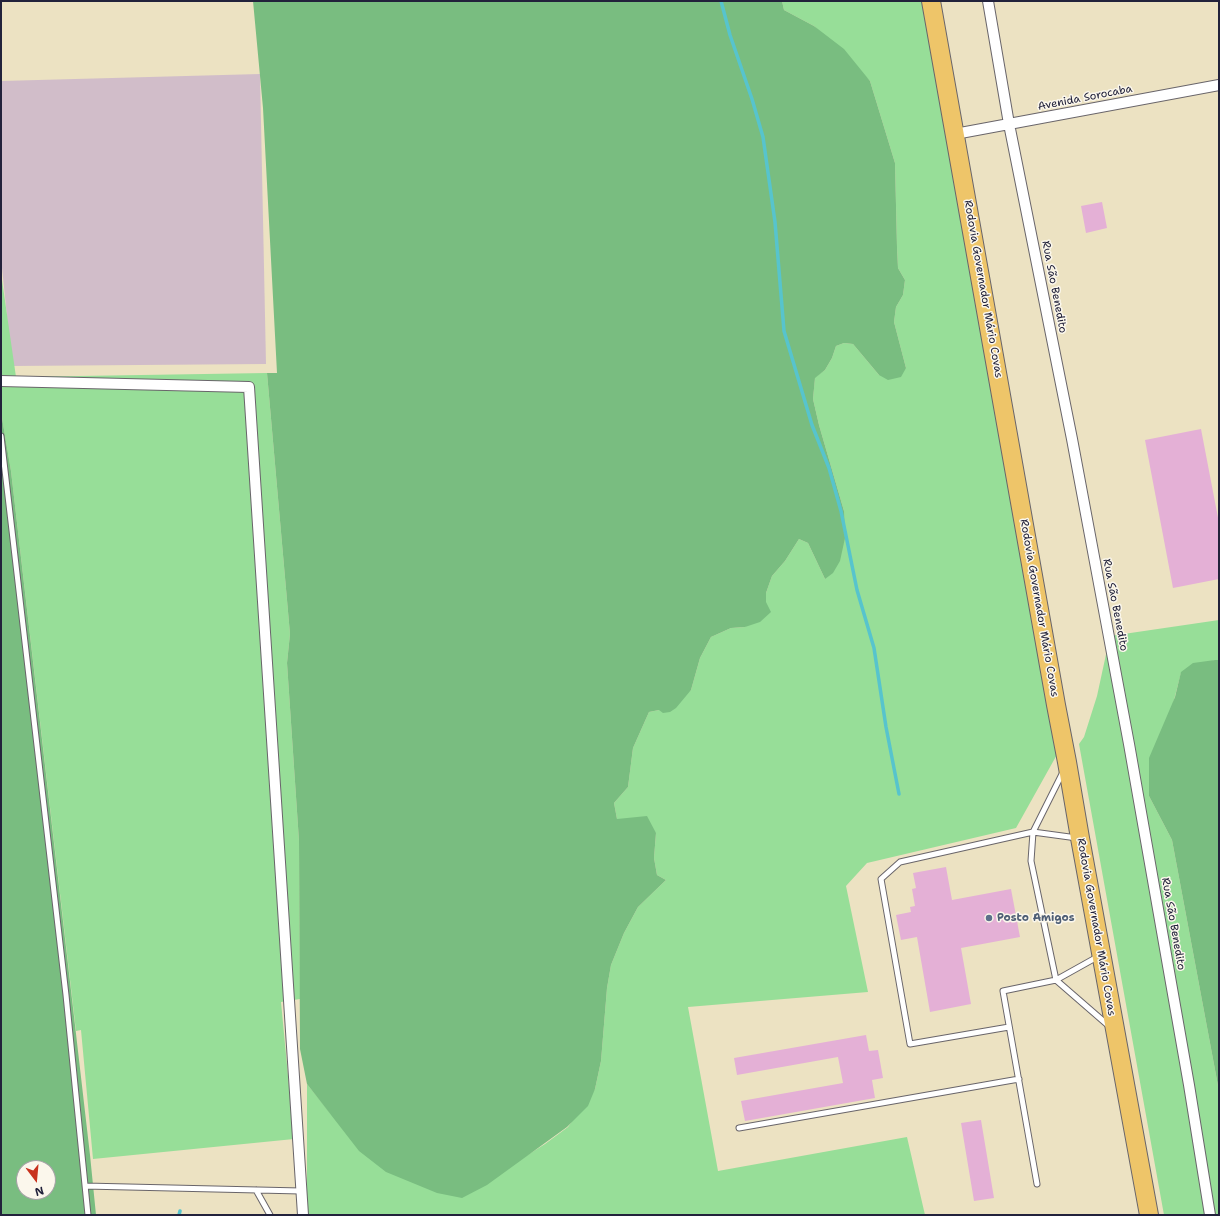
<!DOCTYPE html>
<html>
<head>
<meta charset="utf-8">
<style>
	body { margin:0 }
	#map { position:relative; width:1220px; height:1216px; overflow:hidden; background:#ece2c2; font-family:"Shantell Sans",sans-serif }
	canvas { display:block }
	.frame { position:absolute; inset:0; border:2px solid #22223b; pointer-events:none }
	.north { position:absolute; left:16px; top:1160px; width:40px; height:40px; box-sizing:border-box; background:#fbf7ec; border:1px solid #a4a2a5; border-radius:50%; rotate:164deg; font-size:11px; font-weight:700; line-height:16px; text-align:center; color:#22223b }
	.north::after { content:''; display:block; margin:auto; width:14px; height:18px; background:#c8321e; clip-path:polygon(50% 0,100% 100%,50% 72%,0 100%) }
</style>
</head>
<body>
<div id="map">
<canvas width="1220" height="1216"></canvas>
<div class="frame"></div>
<div class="north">N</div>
</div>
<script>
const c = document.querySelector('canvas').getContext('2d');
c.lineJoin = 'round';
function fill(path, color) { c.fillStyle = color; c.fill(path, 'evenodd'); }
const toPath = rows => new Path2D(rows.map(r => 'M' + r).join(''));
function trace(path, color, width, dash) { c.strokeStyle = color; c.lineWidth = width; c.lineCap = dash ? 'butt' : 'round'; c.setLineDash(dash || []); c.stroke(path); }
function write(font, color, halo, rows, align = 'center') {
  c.font = font + ' "Shantell Sans",sans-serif'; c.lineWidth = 3; c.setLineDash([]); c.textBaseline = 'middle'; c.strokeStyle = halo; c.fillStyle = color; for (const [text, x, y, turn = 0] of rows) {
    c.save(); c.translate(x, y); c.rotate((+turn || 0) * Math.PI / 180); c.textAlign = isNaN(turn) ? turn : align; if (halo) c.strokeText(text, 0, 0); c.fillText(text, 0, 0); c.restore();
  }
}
const industrial = toPath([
	[260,74,266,364,12,366,1,258,1,81]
]);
const green = toPath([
	[782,1,924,1,1059,751,1016,828,867,863,846,886,868,992,688,1007,718,1171,907,1137,925,1215,307,1215,307,1084,331,1114,518,1161,545,1144,568,1127,595,1089,601,1061,607,988,611,965,624,933,638,907,666,880,657,875,654,858,656,833,617,819,614,803,628,787,633,748,649,712,659,710,691,690,700,658,711,637,731,628,745,627,766,602,766,593,772,576,785,561,799,539,808,543,825,579,844,511,819,425,813,399,815,377,825,370,832,358,836,346,844,343,853,344,879,375,906,368,894,322,896,307,903,295,905,280,898,268,897,247,895,163,870,81,814,26,784,10],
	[1,273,16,377,267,373,290,634,287,663,299,841,300,999,281,1002,294,1139,93,1159,81,1030,76,1031,11,471,1,412],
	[1219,620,1219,660,1215,660,1181,673,1149,796,1172,840,1219,1091,1219,1215,1164,1215,1079,744,1084,737,1097,696,1110,636]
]);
const forest = toPath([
	[253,1,782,1,784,10,814,26,844,49,870,81,895,163,897,247,898,268,905,280,903,295,896,307,894,322,906,368,901,377,888,380,879,375,853,344,844,343,836,346,832,358,825,370,815,378,813,399,819,425,844,511,845,538,840,561,833,573,825,579,808,543,799,539,785,561,772,576,766,593,766,602,771,612,760,622,745,627,731,628,711,637,700,658,691,690,676,708,670,712,663,713,659,710,649,712,633,748,628,787,614,803,617,819,647,816,656,833,654,858,657,875,666,880,638,907,624,933,611,965,607,988,601,1061,595,1089,588,1106,567,1127,487,1185,462,1198,437,1193,386,1172,359,1151,307,1084,300,1049,299,841,287,663,290,634,267,373,277,373,263,108],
	[1,412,11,471,90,1155,96,1215,1,1215],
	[24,1168,48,1168,48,1192,24,1192],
	[1215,660,1219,660,1219,1091,1172,840,1149,796,1149,758,1175,697,1181,672,1193,663]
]);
const stream = toPath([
	[721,1,730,35,752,99,763,137,775,222,784,331,812,425,829,468,841,511,857,590,874,648,886,727,899,794],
	[179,1215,180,1211]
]);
const building = toPath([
	[1102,202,1107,228,1086,233,1081,206],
	[1201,429,1219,523,1219,579,1173,588,1145,440],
	[946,867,952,900,1011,889,1020,937,961,948,971,1004,930,1012,917,937,901,940,896,915,911,912,910,907,915,906,912,889,916,888,913,873],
	[866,1035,869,1051,878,1050,883,1078,872,1080,875,1098,745,1121,741,1101,843,1083,838,1057,737,1075,734,1058],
	[981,1120,994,1198,974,1201,961,1123]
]);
const lane = toPath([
	[1,436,66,995,88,1215],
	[1063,772,1033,832,1031,861,1056,980,1109,1026],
	[1009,1027,910,1044,881,879,900,862,1033,832,1077,838],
	[739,1128,1019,1079],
	[1037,1184,1003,991,1056,980,1099,956],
	[85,1186,301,1191],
	[256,1190,270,1215]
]);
const street = toPath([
	[988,1,1009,124,1072,439,1129,744,1189,1085,1210,1215],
	[955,134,1219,85],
	[1,381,249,387,303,1215]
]);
const highway = toPath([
	[931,1,1056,705,1067,762,1080,838,1149,1215]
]);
const markers = [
	[989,918,4,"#5c6f8a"]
];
const streetNames = [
	["Avenida Sorocaba",1085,98,-11],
	["Rua São Benedito",1054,287,79],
	["Rodovia Governador Mário Covas",983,289,80],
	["Rua São Benedito",1115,605,79],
	["Rodovia Governador Mário Covas",1039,608,80],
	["Rua São Benedito",1173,924,80],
	["Rodovia Governador Mário Covas",1096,927,80]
];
const serviceNames = [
	["Posto Amigos",997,918]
];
fill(industrial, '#d1bdc9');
fill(green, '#97de98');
fill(forest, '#79bd80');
trace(stream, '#57c4cd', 3.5);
fill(building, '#e4b0d6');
trace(lane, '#69656a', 7);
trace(street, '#69656a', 12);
trace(highway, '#69656a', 20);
trace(lane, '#fff', 5);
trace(street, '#fff', 10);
trace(highway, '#eec569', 18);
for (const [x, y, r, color] of markers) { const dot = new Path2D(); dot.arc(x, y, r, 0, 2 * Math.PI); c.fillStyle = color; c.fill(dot); trace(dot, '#fbf7ec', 1.5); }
write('11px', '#22223b', '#fbf7ec', streetNames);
write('bold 11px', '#4e5e75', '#fbf7ec', serviceNames, 'left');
</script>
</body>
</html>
